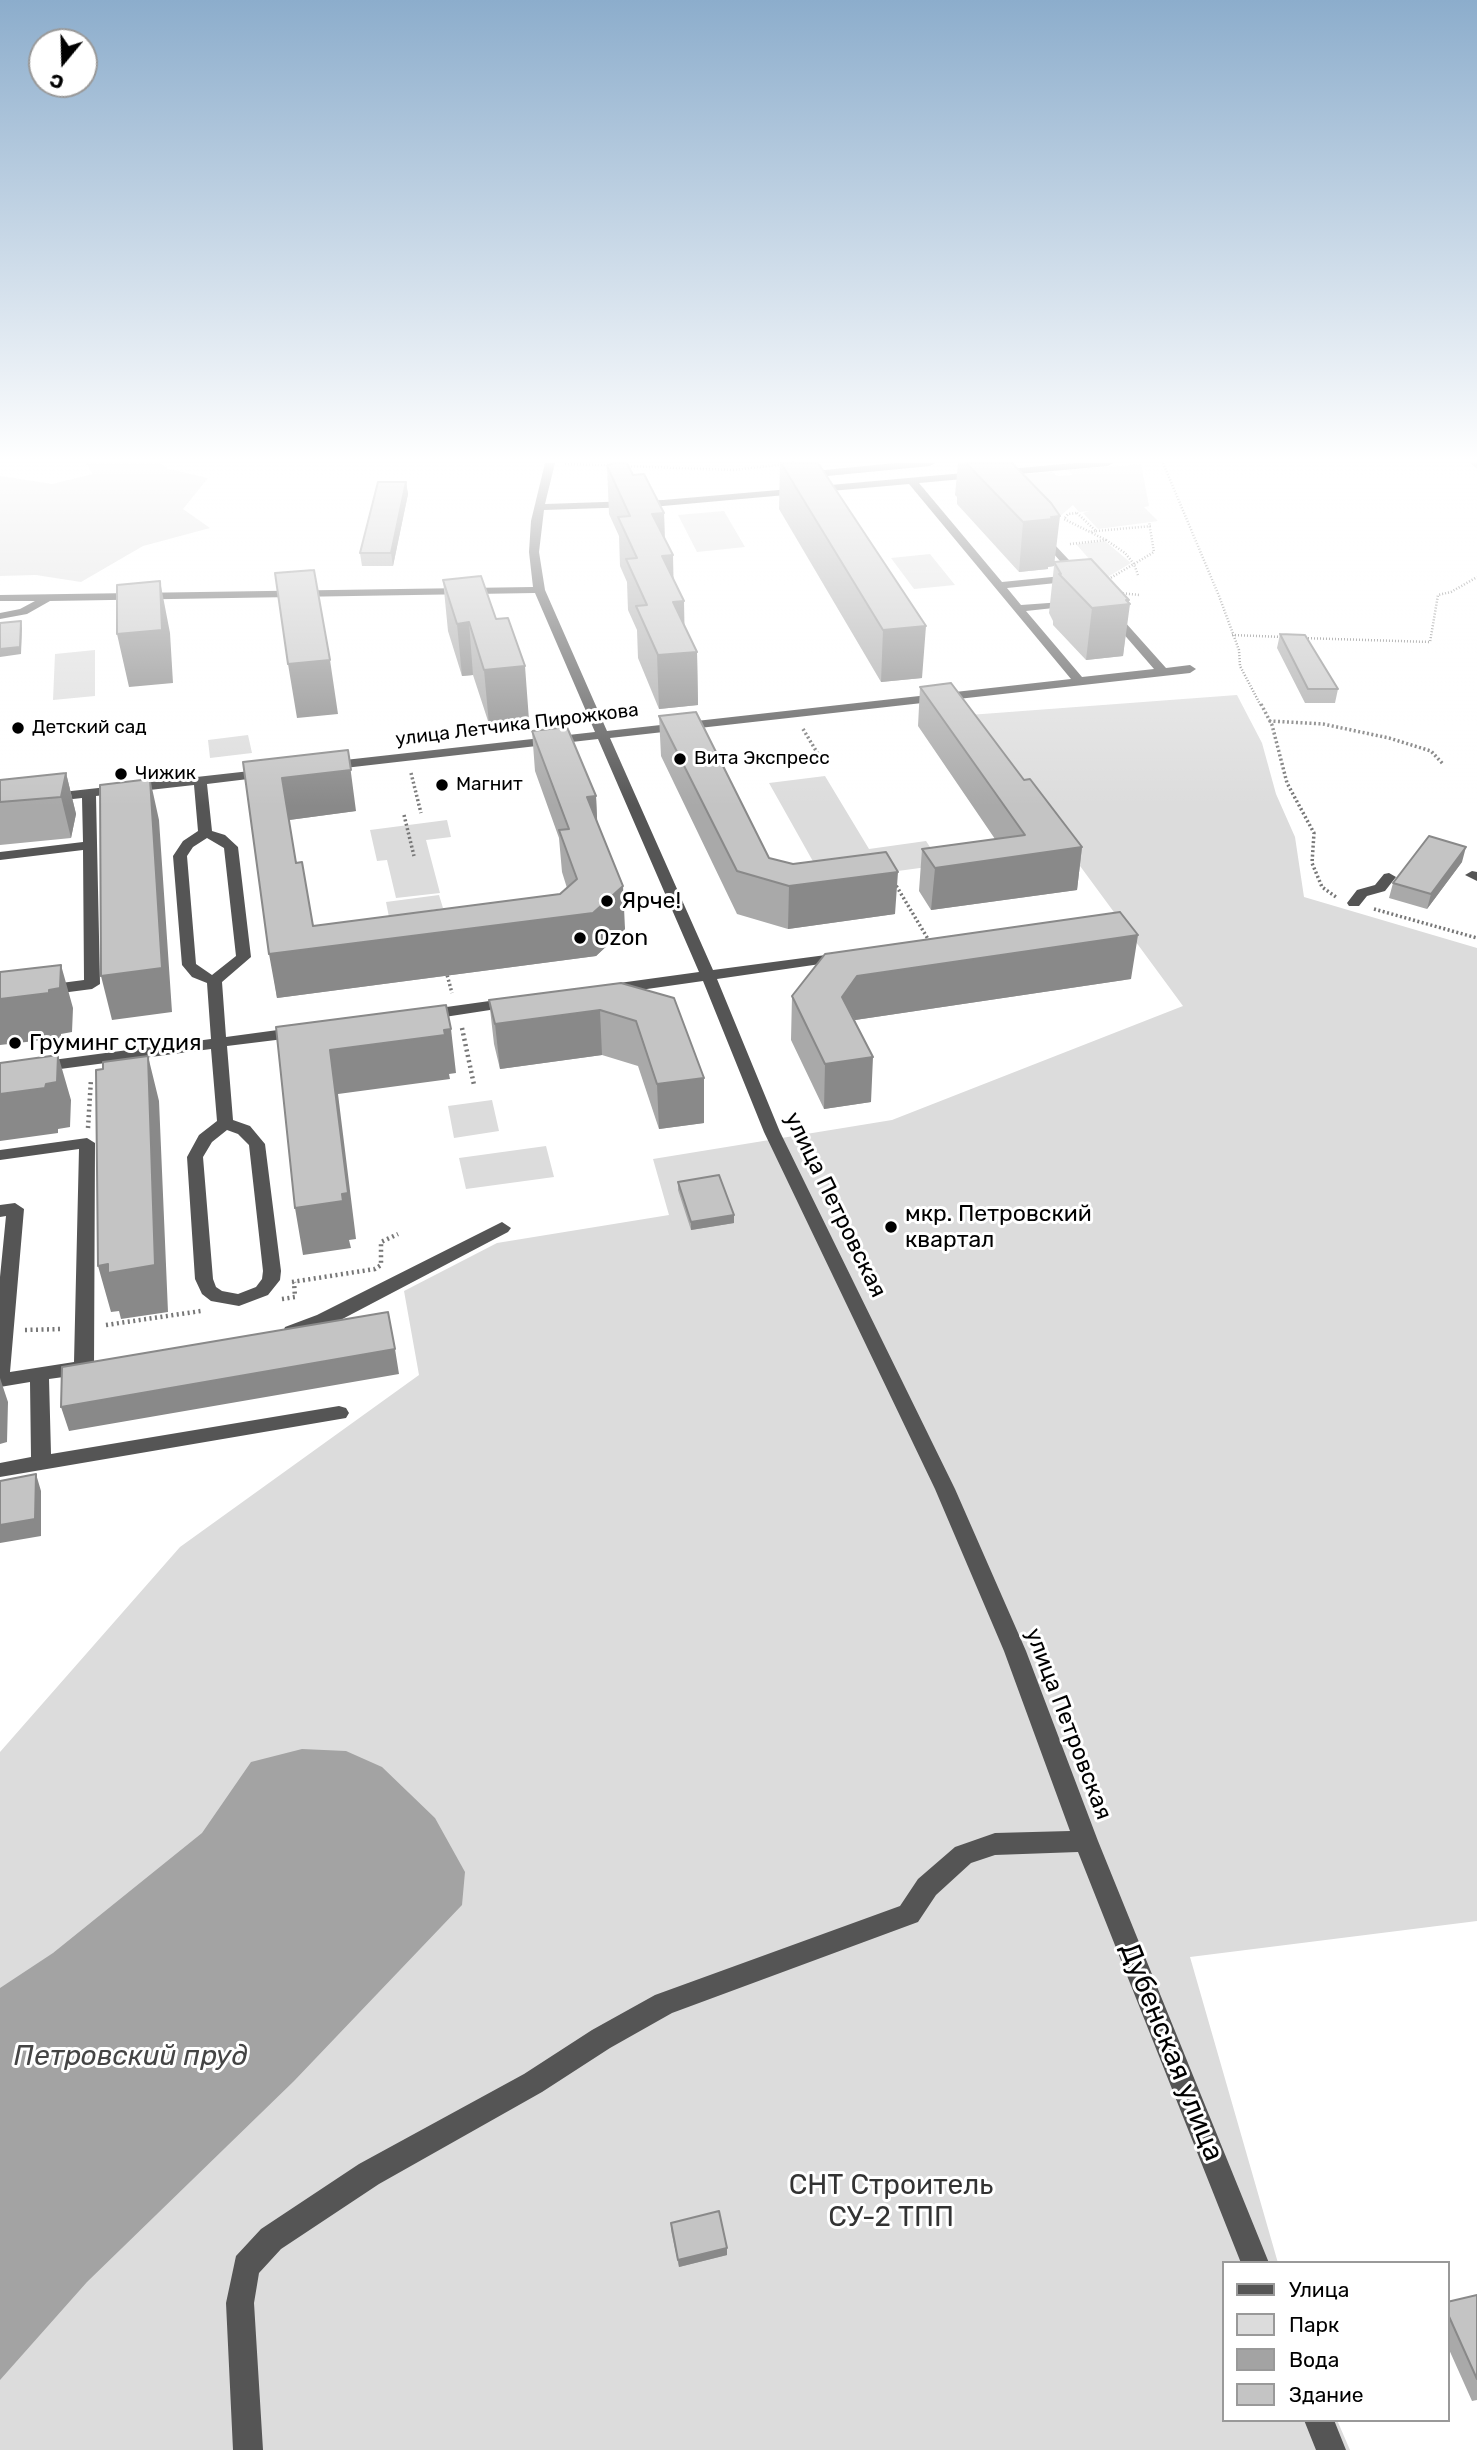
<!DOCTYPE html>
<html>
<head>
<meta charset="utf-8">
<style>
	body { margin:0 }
	#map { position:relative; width:1477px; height:2450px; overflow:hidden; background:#fff; font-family:Rubik,sans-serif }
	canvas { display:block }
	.legend { position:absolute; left:1222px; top:2261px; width:228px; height:161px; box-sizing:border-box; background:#fff; border:2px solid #999; margin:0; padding:9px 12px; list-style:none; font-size:21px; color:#000 }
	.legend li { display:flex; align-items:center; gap:14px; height:35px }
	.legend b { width:35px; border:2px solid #999 }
	.north { position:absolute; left:28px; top:28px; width:70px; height:70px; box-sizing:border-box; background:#fff; border:2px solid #999; border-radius:50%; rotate:199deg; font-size:19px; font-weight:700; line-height:28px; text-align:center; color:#000 }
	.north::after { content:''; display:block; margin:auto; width:24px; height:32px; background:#000; clip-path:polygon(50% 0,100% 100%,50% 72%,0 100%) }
</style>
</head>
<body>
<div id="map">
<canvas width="1477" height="2450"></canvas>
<ul class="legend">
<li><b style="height:9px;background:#555"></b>Улица</li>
<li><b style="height:19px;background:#dcdcdc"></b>Парк</li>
<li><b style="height:19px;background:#a3a3a3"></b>Вода</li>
<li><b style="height:19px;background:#c4c4c4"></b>Здание</li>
</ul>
<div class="north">С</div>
</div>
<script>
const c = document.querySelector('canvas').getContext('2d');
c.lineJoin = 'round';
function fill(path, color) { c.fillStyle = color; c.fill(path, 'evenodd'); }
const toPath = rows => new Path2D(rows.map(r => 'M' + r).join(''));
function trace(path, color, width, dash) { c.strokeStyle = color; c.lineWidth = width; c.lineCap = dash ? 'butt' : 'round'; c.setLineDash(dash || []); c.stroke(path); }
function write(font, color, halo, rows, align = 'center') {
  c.font = font + ' Rubik,sans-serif'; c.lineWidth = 6; c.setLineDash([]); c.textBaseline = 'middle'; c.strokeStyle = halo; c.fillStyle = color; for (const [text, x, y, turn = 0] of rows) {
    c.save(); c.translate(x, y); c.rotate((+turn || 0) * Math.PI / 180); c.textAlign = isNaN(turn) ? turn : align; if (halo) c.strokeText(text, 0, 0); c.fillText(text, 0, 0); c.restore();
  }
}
const green = toPath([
	[86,463,160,463,169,469,208,478,183,509,210,528,143,546,81,582,36,575,0,576,0,476,52,484,93,474],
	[1141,464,1149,506,1144,507,1158,521,1098,529,1083,513,1090,511,1079,512,1073,505,1059,517,1012,475,1052,472,1057,476,1072,475,1069,470],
	[724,511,745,547,697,552,678,515],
	[1105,541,1131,563,1106,578,1076,544],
	[930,554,955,585,914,589,891,558],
	[95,650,95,696,53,700,55,654],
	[1237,695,1262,743,1276,794,1295,837,1304,897,1477,948,1477,1921,1190,1957,1278,2263,1223,2263,1223,2420,1337,2420,1350,2450,0,2450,0,1752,180,1547,419,1375,404,1291,497,1243,669,1215,653,1159,892,1120,1183,1006,969,715],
	[248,735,252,753,210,758,208,740],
	[825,776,869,849,926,841,942,865,824,881,769,783],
	[447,820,451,837,426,840,440,893,396,898,387,860,377,861,370,830],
	[439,895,443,908,426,911,431,932,393,937,386,902],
	[492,1100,499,1131,454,1138,448,1106],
	[546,1146,554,1177,466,1189,459,1158]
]);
const water = toPath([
	[302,1749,346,1751,382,1767,435,1818,465,1872,462,1905,294,2081,87,2282,0,2380,0,1988,53,1953,202,1833,251,1762]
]);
const pathFar2 = toPath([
	[1163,463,1219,596,1239,650,1240,666,1261,706],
	[565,464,612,465],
	[625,466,733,470,794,463],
	[1077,513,1096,531,1090,532,1064,519,1068,514,1077,513],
	[1096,531,1152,526],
	[1106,540,1125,553,1134,564,1107,580],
	[1070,544,1106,540,1090,532],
	[1138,575,1134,564,1154,552,1149,522],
	[1120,593,1140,595],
	[1232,635,1283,637],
	[1302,638,1430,642,1438,595,1451,592,1477,577]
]);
const pathFar1 = toPath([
	[1261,704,1272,725,1287,783,1314,833,1312,863,1322,887,1336,897],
	[1269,721,1323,724,1389,738,1431,751,1443,764],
	[803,729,824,764],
	[411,773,421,813],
	[404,815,414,856],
	[894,882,931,944],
	[1374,909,1477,938],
	[446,971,452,993]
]);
const path = toPath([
	[462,1028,474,1085],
	[88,1128,91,1079],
	[292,1282,375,1269,381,1265,381,1242,398,1234],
	[282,1299,295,1297,294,1282],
	[106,1325,201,1311],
	[25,1330,62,1329]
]);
const minor = toPath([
	[545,463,555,463,545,504,663,500,813,487,806,476,814,471,896,463,935,463,930,466,817,477,819,486,1075,463,1113,463,1108,466,919,483,1002,582,1072,575,1035,532,1040,529,1083,575,1083,579,1076,581,1007,588,1021,605,1076,601,1076,605,1072,606,1026,611,1082,677,1154,669,1108,616,1106,614,1112,611,1116,612,1166,668,1190,665,1196,669,1190,673,610,738,713,970,841,953,848,957,841,961,717,979,780,1132,955,1489,1026,1651,1098,1841,1269,2263,1241,2263,1078,1852,995,1855,971,1863,936,1895,918,1922,672,2013,610,2048,542,2092,379,2184,281,2249,259,2273,254,2303,263,2450,233,2450,226,2303,236,2256,261,2229,359,2164,524,2074,592,2030,655,1995,900,1906,918,1879,955,1847,995,1833,1070,1831,1004,1651,935,1489,764,1132,703,981,612,994,604,989,612,984,699,972,598,739,327,770,321,766,327,762,595,732,535,593,50,601,27,614,0,619,0,613,20,609,35,601,0,601,0,595,533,587,529,552,531,521,545,463],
	[909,484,1071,679,607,731,545,590,539,552,544,510,663,506,909,484],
	[268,769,273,770,273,776,207,784,212,831,225,835,238,847,251,957,222,982,226,1037,300,1027,308,1032,300,1037,227,1046,233,1120,250,1126,265,1144,281,1271,280,1280,268,1295,239,1306,211,1301,202,1294,195,1279,187,1157,199,1135,217,1121,211,1049,0,1077,0,1067,211,1039,207,983,192,977,182,965,173,856,183,841,198,831,194,785,96,796,100,984,92,989,0,1001,0,991,84,980,83,850,0,860,0,852,83,842,82,798,0,807,0,799,268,769],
	[207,838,224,848,236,956,212,975,196,964,187,856,193,847,207,838],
	[227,1130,238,1134,249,1145,263,1271,262,1279,256,1287,238,1294,222,1291,216,1287,213,1279,203,1157,212,1142,227,1130],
	[1472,871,1477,872,1477,881,1465,875,1472,871],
	[1389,873,1396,877,1385,891,1367,896,1359,906,1349,906,1347,903,1357,890,1375,885,1384,874,1389,873],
	[511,998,519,1003,516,1006,425,1020,417,1015,425,1010,511,998],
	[87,1138,95,1143,94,1367,92,1372,85,1374,49,1379,51,1454,339,1406,346,1408,349,1413,346,1418,0,1477,0,1463,31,1457,30,1382,0,1387,0,1277,6,1216,0,1217,0,1205,15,1203,24,1209,10,1372,74,1362,79,1149,0,1160,0,1150,87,1138],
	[502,1222,511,1228,508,1232,331,1325,292,1338,285,1337,283,1332,285,1327,317,1315,502,1222],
	[1304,2420,1334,2420,1346,2450,1316,2450,1304,2420]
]);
const wall = toPath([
	[780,463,818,463,922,678,881,682,779,509],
	[958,463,1012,463,1055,562,1129,603,1123,656,1086,660,1053,625,1053,621,1049,613,1054,566,1048,567,1048,569,1019,572,957,504,957,497,955,495],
	[1470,463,1477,463,1477,469],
	[607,466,633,475,664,513,665,539,674,580,684,626,697,652,698,705,659,709,638,658,637,630,628,610,627,582,620,566,619,536,609,514],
	[406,482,408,494,393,566,362,566,360,553],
	[443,580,529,720,489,724,473,675,462,676,448,631],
	[1280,634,1338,689,1335,703,1305,703,1277,648],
	[920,687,1024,780,1082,847,1077,890,931,910,919,891,922,849,995,839,918,726],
	[659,716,769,858,895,914,788,929,737,914,661,756],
	[532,731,596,796,597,821,625,929,596,956,277,998,243,762,356,811,289,820,296,863,313,926,560,894,567,888,562,872,559,838,535,771],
	[66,773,76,814,71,838,0,845,0,780],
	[1462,862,1427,909,1389,898,1393,883],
	[1131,979,855,1020,871,1102,824,1109,791,1040,792,996],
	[621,983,704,1123,659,1129,638,1066,602,1055,500,1069,494,1044,489,1000],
	[678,1182,734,1215,734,1223,691,1230,678,1190],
	[671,2223,727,2255,679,2267,671,2230],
	[1477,2295,1477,2400,1472,2401,1447,2345,1447,2302]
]);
const shadedWall = toPath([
	[406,482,408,494,393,566,391,553],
	[664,513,665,556,673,555,674,602,684,601,685,653,697,652,698,705,659,709,652,514],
	[1060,516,1054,566,1048,567,1048,569,1019,572,1023,522],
	[160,581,170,633,173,683,129,687,117,634],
	[1129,600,1129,604,1130,604,1123,656,1086,660,1092,608],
	[21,621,22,628,21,654,0,657,0,649],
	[469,622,473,675,462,676,457,624],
	[926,626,922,678,881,682,883,630],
	[330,660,338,714,297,718,288,664],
	[525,666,529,720,489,724,484,670],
	[348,750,356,811,289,820,282,778],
	[66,773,76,814,71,838,61,797],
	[150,779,159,820,172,1012,112,1020,101,976],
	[596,796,598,838,587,797],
	[1082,847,1077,890,931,910,935,868],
	[1466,847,1462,862,1427,909,1431,894],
	[898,872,895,914,788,929,789,886],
	[623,886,625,929,596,956,277,998,269,954],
	[1138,935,1131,979,855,1020,842,997,857,976],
	[61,965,73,1008,72,1032,61,1034,61,1038,0,1045,0,999,49,990],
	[600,1010,602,1055,500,1069,495,1024],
	[451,1029,456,1073,449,1074,450,1079,338,1094,356,1239,349,1240,351,1248,303,1255,295,1208,342,1194,330,1050],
	[58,1055,71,1100,70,1127,58,1129,58,1133,0,1141,0,1094,46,1084],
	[148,1056,159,1101,168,1312,121,1319,119,1311,111,1312,98,1266,108,1264],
	[873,1057,871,1102,824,1109,825,1064],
	[704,1078,704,1123,659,1129,657,1084],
	[734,1215,734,1223,691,1230,691,1222],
	[395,1349,399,1374,69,1431,61,1407],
	[0,1378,8,1402,7,1442,0,1444],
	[36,1474,41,1491,41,1536,0,1543,0,1525],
	[727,2248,727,2255,679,2267,678,2260]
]);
const building = toPath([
	[614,463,627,463,633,475,644,474,664,513,652,514,673,555,662,556,684,601,673,602,697,652,658,655,636,606,647,605,626,559,637,558,618,517,630,516,607,466,614,463],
	[781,463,818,463,926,626,883,630,781,463],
	[966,463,1012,463,1051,503,1060,516,1051,517,1053,519,1023,522,966,463],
	[378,482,406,482,391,553,360,553,378,482],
	[1091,559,1129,600,1126,600,1130,604,1092,608,1059,574,1061,574,1054,562,1091,559],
	[314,570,330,660,288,664,275,573,314,570],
	[481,576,496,619,508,618,525,666,484,670,469,622,457,624,443,580,481,576],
	[160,581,162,630,117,634,117,585,160,581],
	[21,621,20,647,0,649,0,623,21,621],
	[1280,634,1305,635,1338,689,1308,689,1280,634],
	[951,683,1024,780,1030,779,1082,847,935,868,922,849,1025,835,920,687,951,683],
	[696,712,769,858,793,864,886,852,898,872,789,886,737,871,659,716,696,712],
	[567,727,596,796,587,797,623,886,593,913,269,954,243,762,348,750,351,770,282,778,296,863,302,862,313,926,560,894,577,879,559,830,569,829,532,731,567,727],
	[66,773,61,797,0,802,0,780,66,773],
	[150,779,162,968,101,976,100,785,150,779],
	[1429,836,1466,847,1431,894,1393,883,1429,836],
	[1120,912,1138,935,857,976,842,997,873,1057,825,1064,792,996,825,954,1120,912],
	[61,965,60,988,49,990,49,993,0,999,0,972,61,965],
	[621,983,674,998,704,1078,657,1084,636,1021,600,1010,495,1024,489,1000,621,983],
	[446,1005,451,1029,444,1030,445,1035,330,1050,348,1193,342,1194,343,1201,295,1208,276,1027,446,1005],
	[58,1055,57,1082,46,1084,45,1088,0,1094,0,1063,58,1055],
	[148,1056,155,1265,108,1273,108,1264,98,1266,96,1070,103,1069,103,1062,148,1056],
	[719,1175,734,1215,691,1222,678,1182,719,1175],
	[388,1312,395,1349,61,1407,62,1367,388,1312],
	[36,1474,35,1519,0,1525,0,1481,36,1474],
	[719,2211,727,2248,678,2260,671,2223,719,2211],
	[1477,2295,1477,2379,1447,2312,1447,2302,1477,2295]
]);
const markers = [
	[18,728,7,"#000"],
	[680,759,7,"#000"],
	[121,774,7,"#000"],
	[442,785,7,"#000"],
	[607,901,7,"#000"],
	[580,938,7,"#000"],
	[15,1043,7,"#000"],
	[891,1227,7,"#000"]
];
const farStreetnames = [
	["улица Летчика Пирожкова",517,725,-7]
];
const farPoinames = [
	["Детский сад",32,728],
	["Вита Экспресс",694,759],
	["Чижик",135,774],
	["Магнит",456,785]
];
const poiNames = [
	["Ярче!",621,901],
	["Ozon",594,938],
	["Груминг студия",29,1043],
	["мкр. Петровский",905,1214],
	["квартал",905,1240]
];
const streetNames = [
	["улица Петровская",835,1205,64],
	["улица Петровская",1068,1724,69]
];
const nearStreetnames = [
	["Дубенская улица",1171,2052,68]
];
const nearWaternames = [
	["Петровский пруд",131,2057]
];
const nearParknames = [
	["СНТ Строитель",891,2186],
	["СУ-2 ТПП",891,2218]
];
fill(green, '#dcdcdc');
fill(water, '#a3a3a3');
trace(pathFar2, '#777', 2.5, [1, 2]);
trace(pathFar1, '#777', 3.5, [2, 2.5]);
trace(path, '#777', 4.5, [2, 3.5]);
fill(minor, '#555');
fill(wall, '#a9a9a9');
fill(shadedWall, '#898989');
fill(building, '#c4c4c4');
trace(building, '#898989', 2);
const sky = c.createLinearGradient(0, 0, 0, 806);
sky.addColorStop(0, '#8cadcc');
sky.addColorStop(0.57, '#fff');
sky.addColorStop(1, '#ffffff00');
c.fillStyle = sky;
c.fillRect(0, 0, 1477, 806);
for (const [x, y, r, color] of markers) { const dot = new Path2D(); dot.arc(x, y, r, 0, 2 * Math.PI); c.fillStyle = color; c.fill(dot); trace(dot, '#fff', 2.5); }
write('19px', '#000', '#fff', farStreetnames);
write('19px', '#000', '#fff', farPoinames, 'left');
write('23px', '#000', '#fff', poiNames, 'left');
write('23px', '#000', '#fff', streetNames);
write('28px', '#000', '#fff', nearStreetnames);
write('italic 28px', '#444', '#fff', nearWaternames);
write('28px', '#333', '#fff', nearParknames);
</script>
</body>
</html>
